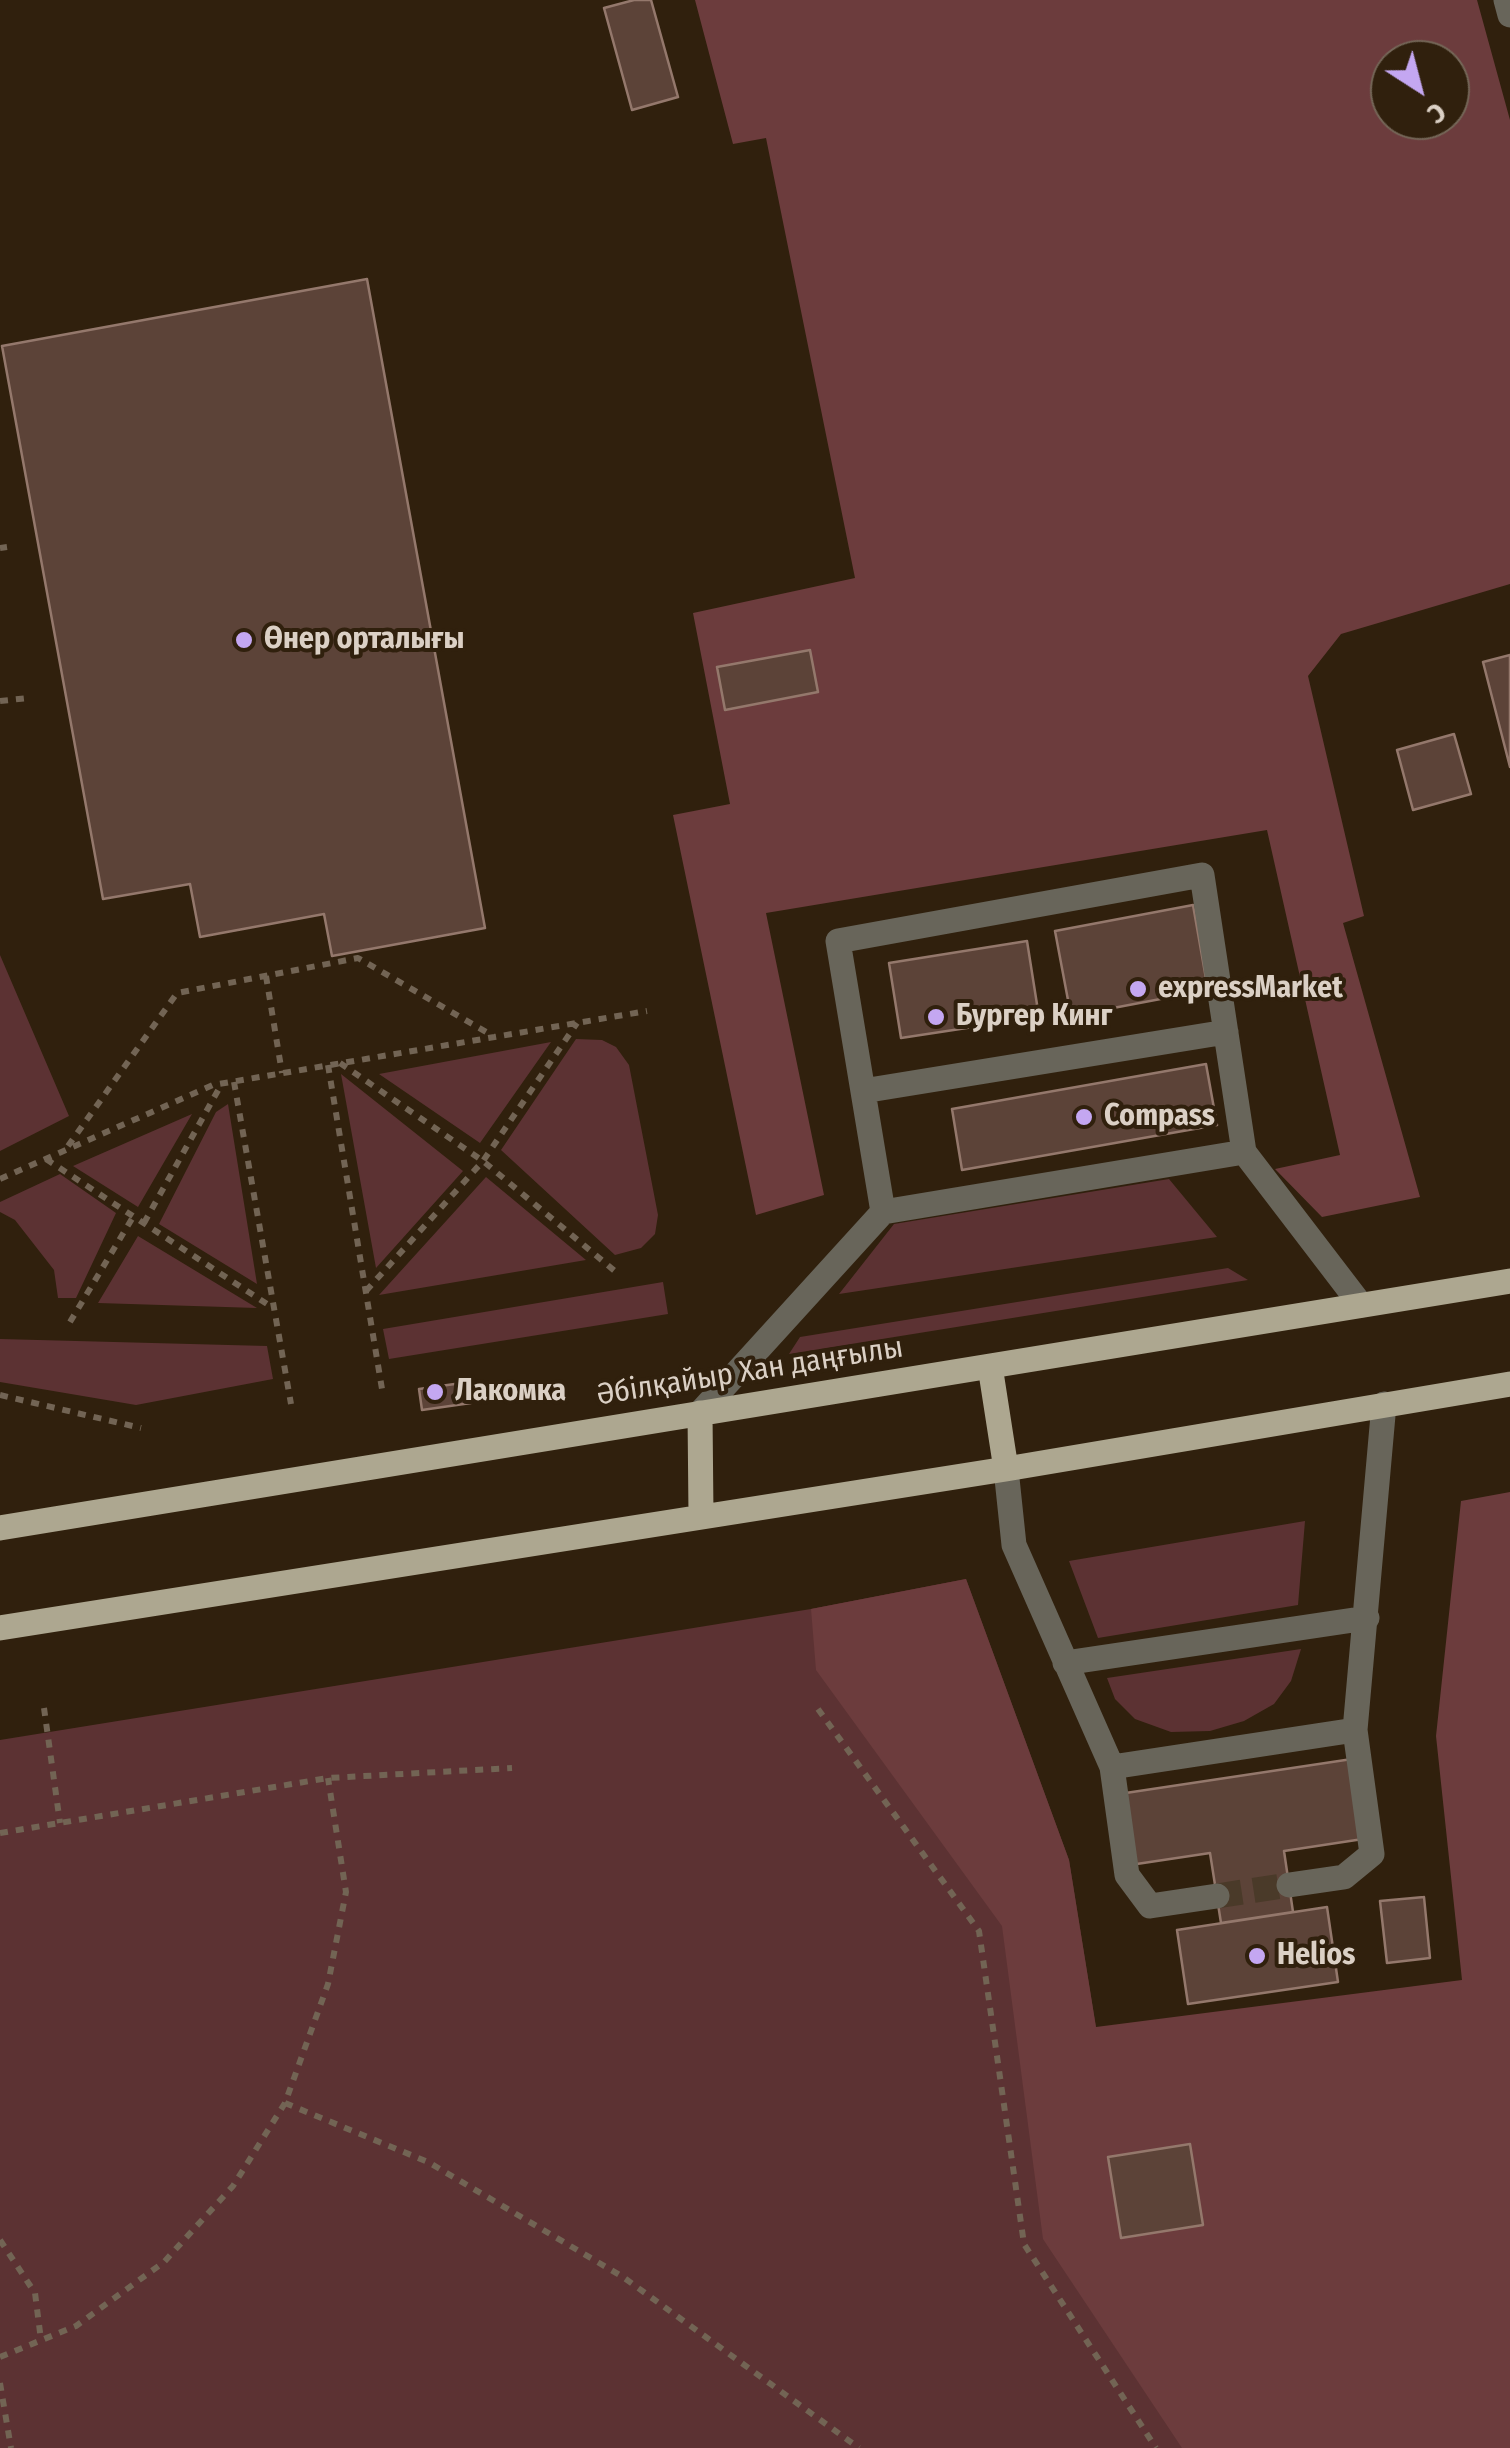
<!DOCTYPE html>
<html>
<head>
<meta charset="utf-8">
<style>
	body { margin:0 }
	#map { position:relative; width:1510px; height:2448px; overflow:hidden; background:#30200d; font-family:"Fira Sans Condensed",sans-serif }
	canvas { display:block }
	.north { position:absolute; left:1370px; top:40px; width:100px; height:100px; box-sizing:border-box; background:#30200d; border:2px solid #746657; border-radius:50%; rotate:144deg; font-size:28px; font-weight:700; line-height:40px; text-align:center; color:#dbd0c5 }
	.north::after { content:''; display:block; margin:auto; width:35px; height:45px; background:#c4a7f1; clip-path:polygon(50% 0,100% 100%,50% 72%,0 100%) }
</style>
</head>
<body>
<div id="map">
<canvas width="1510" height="2448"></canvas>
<div class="north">С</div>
</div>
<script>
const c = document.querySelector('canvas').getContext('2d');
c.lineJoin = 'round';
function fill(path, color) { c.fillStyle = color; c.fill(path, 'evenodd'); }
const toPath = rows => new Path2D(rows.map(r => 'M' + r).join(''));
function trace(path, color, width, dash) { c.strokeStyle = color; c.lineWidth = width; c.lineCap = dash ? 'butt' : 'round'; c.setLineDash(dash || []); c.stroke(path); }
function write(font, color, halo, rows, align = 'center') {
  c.font = font + ' "Fira Sans Condensed",sans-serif'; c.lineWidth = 8; c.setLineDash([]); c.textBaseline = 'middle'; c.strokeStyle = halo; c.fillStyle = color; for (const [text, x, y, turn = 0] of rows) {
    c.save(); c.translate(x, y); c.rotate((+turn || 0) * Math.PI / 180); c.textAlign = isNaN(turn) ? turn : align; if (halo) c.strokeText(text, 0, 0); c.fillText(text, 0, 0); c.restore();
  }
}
const green = toPath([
	[0,955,69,1116,0,1151],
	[576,1039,602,1040,616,1047,629,1065,658,1215,655,1234,641,1248,615,1255,501,1150],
	[551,1042,480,1143,379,1074],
	[341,1074,463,1171,376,1268],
	[228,1104,257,1284,159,1224,216,1112],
	[192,1114,138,1207,73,1166],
	[60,1174,116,1213,76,1298,58,1298,54,1270,15,1220,0,1212,0,1202],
	[486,1177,586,1260,379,1295],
	[1169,1179,1217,1237,839,1294,894,1224],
	[138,1236,257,1308,98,1303],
	[1228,1268,1248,1280,789,1354,800,1337],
	[663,1282,668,1314,389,1359,383,1329],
	[0,1339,267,1346,273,1379,136,1405,0,1382],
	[1305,1521,1298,1605,1098,1638,1069,1561],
	[966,1579,1069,1860,1096,2028,1497,1976,1510,2448,0,2448,0,1740,811,1609],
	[1301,1649,1291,1681,1274,1704,1244,1721,1210,1731,1171,1732,1135,1719,1115,1699,1107,1678]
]);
const forest = toPath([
	[695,0,1477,0,1510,120,1510,584,1341,634,1308,676,1364,916,1343,923,1420,1197,1322,1217,1275,1169,1340,1155,1267,830,766,913,824,1195,756,1215,673,815,730,804,693,613,855,578,766,138,733,144],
	[1390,60,1450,60,1450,120,1390,120],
	[1510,1492,1510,2448,1182,2448,1043,2239,1002,1926,816,1670,811,1609,966,1579,1069,1860,1096,2027,1462,1980,1436,1736,1461,1501]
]);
const building = toPath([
	[634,0,651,0,678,97,632,110,604,8,634,0],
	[367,279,485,928,332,956,324,914,200,937,190,884,103,899,2,346,367,279],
	[810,650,818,692,725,710,717,667,810,650],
	[1510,655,1510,767,1483,662,1510,655],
	[1454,734,1471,794,1413,810,1397,750,1454,734],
	[1193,905,1208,990,1071,1016,1055,931,1193,905],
	[1027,941,1039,1017,901,1038,889,963,1027,941],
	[1206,1064,1217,1125,962,1170,952,1109,1206,1064],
	[469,1382,471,1403,422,1410,419,1389,469,1382],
	[1352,1759,1363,1839,1284,1851,1293,1912,1221,1923,1210,1853,1130,1865,1119,1794,1352,1759],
	[1424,1897,1430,1958,1387,1963,1380,1901,1424,1897],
	[1327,1907,1338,1982,1188,2004,1177,1930,1327,1907],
	[1190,2144,1203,2225,1121,2238,1108,2157,1190,2144]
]);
const minorTunnel = toPath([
	[1217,1896,1289,1885]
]);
const path = toPath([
	[0,548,7,547],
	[0,701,28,698],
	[266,976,282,1073],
	[340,1063,483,1161,616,1272],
	[328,1065,382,1389],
	[234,1082,291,1404],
	[68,1146,177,993,358,958,493,1036],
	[46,1159,273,1308],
	[0,1179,213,1085,647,1011],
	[144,1223,221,1085],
	[366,1291,483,1161,577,1023],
	[70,1322,133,1217],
	[0,1395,141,1428],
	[44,1708,60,1823],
	[818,1709,979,1931,1024,2244,1156,2448],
	[0,1833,328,1778,512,1768],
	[285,2103,428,2162,623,2277,859,2448],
	[0,2240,35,2293,41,2340],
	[0,2357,76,2326,164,2262,233,2186,285,2103,328,1984,346,1892,328,1778],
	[0,2383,11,2448]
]);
const minor = toPath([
	[1506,0,1510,15],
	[863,1091,1226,1032],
	[883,1212,838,941,1202,875,1244,1152,1361,1305],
	[700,1413,883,1212,1244,1152],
	[1006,1469,1014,1545,1112,1767,1355,1730,1384,1404],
	[1065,1663,1367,1618],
	[1112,1767,1127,1875,1150,1906,1217,1896],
	[1289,1885,1344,1877,1372,1854,1355,1730]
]);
const major = toPath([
	[990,1366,1006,1469],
	[700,1413,701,1515],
	[0,1528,1510,1281],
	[0,1628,1006,1469,1510,1384]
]);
const markers = [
	[244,640,10,"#c4a7f1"],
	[1138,989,10,"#c4a7f1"],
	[936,1017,10,"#c4a7f1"],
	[1084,1117,10,"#c4a7f1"],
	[435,1392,10,"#c4a7f1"],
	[1257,1956,10,"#c4a7f1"]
];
const poiNames = [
	["Өнер орталығы",264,640],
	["expressMarket",1158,989],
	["Бургер Кинг",956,1017],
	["Compass",1104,1117],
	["Лакомка",455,1392],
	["Helios",1277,1956]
];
const streetNames = [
	["Әбілқайыр Хан даңғылы",750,1372,-9]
];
fill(green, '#5c3233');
fill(forest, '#6c3c3d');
fill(building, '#5c4338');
trace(building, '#94786c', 2.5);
trace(minorTunnel, '#4a3a29', 25, [25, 12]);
trace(path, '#726454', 6, [8, 8]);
trace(minor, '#68655a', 25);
trace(major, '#ada790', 25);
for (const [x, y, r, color] of markers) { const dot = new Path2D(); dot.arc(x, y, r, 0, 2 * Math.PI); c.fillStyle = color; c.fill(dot); trace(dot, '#30200d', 4); }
write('bold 30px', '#dbd0c5', '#30200d', poiNames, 'left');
write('30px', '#dbd0c5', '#30200d', streetNames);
</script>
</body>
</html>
